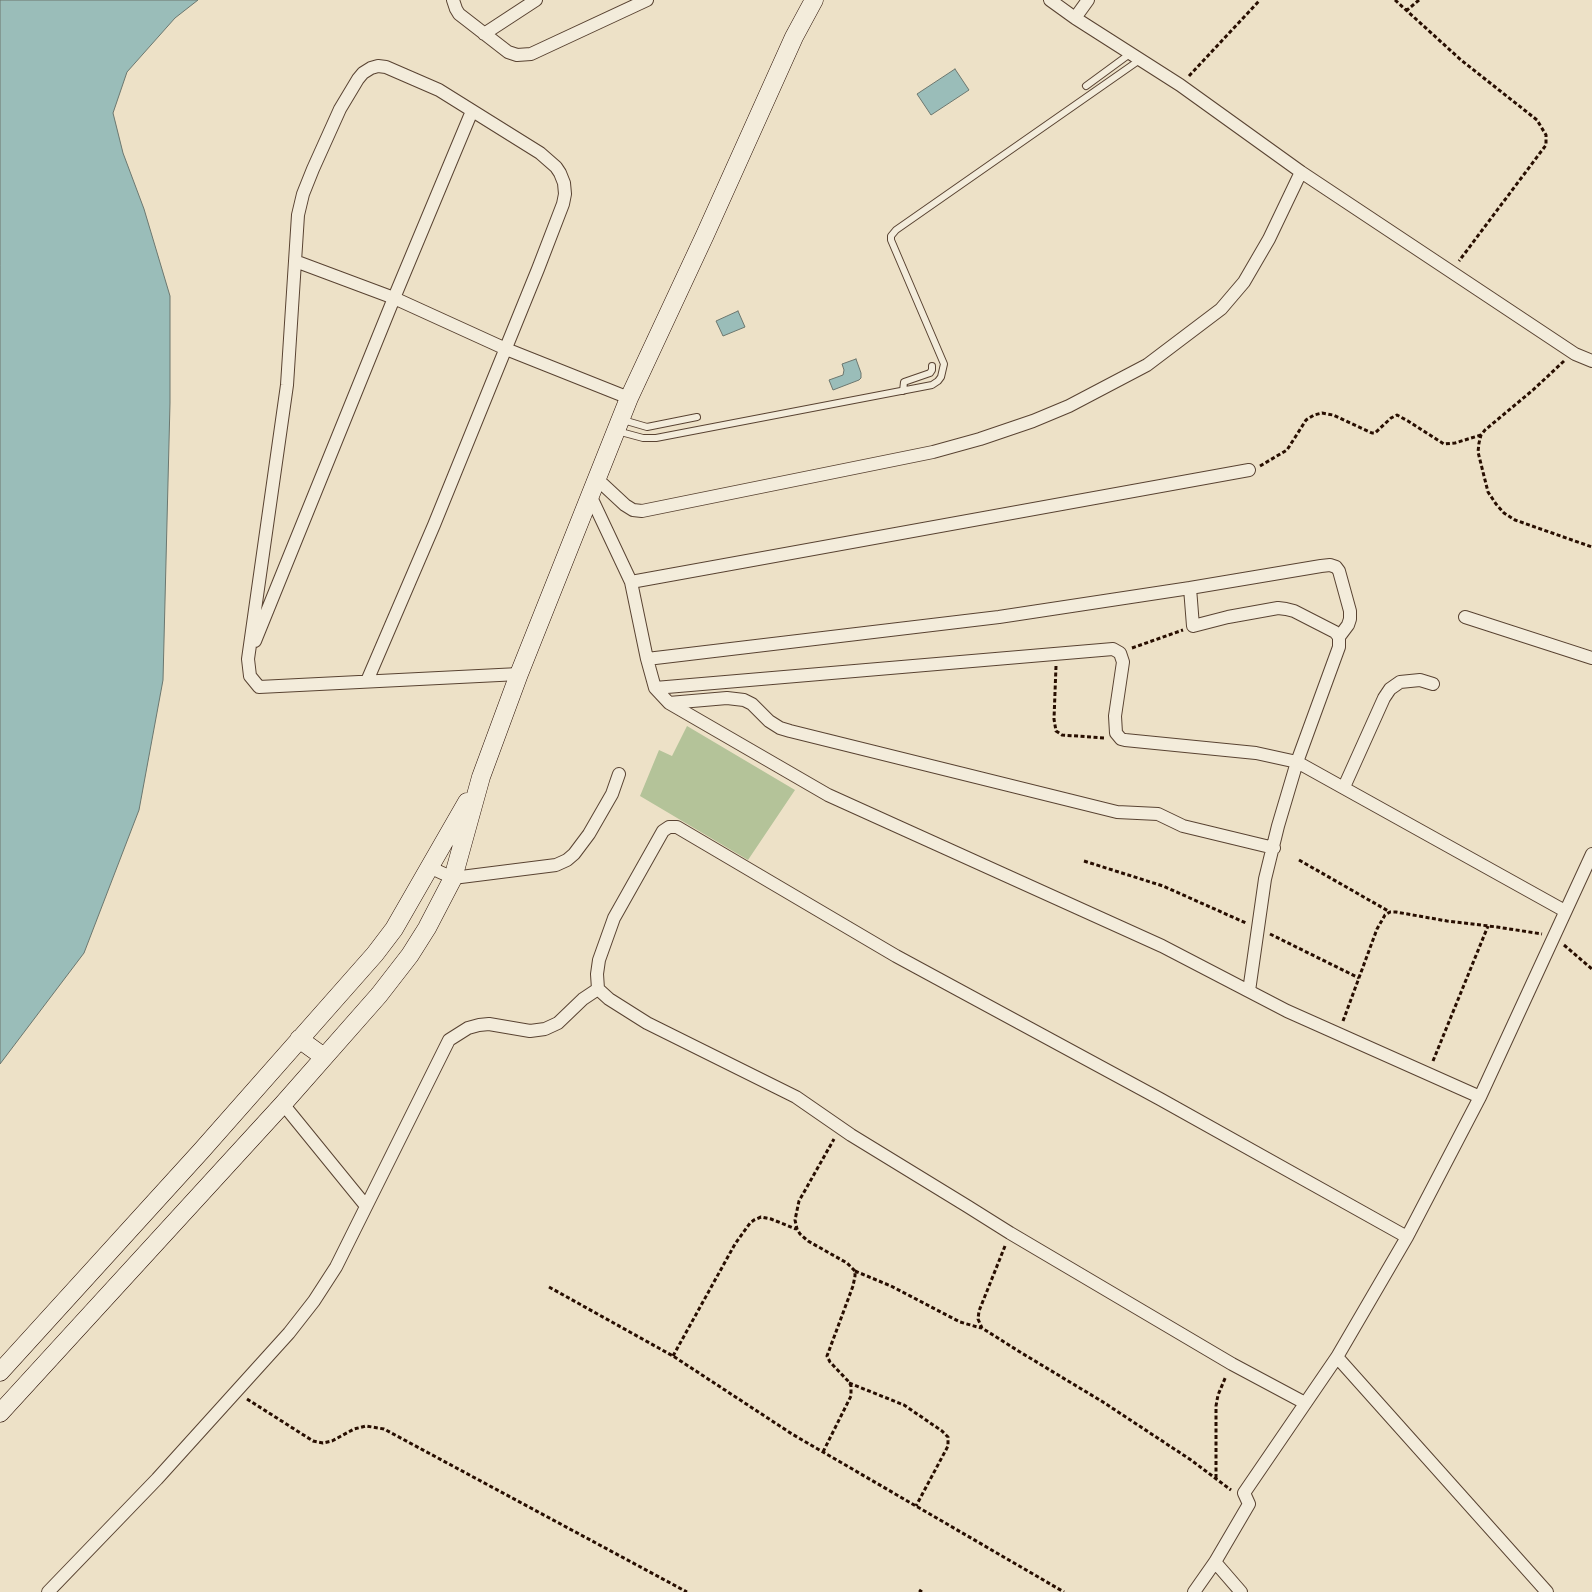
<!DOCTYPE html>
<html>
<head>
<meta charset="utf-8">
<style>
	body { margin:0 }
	canvas { display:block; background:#ede1c7 }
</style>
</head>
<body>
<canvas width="1592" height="1592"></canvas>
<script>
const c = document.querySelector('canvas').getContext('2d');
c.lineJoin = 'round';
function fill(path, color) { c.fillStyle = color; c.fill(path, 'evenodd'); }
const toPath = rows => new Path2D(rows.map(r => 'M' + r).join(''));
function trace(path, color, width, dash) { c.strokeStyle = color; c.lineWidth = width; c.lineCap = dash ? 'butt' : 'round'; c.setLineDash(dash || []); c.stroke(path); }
const green = toPath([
	[687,726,795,790,748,860,640,796,659,750,672,756]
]);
const water = toPath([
	[0,0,198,0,175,18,127,72,113,113,123,153,144,209,170,296,170,403,163,680,139,810,84,953,0,1064,0,0],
	[955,69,969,90,931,115,917,94,955,69],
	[738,311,745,327,723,336,716,321,738,311],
	[856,359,861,373,861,378,859,380,833,390,829,380,843,375,844,370,842,364,856,359]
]);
const path = toPath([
	[1395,0,1461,60,1537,120,1546,135,1546,145,1459,261],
	[1406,11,1419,0],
	[1189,76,1260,0],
	[1564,361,1533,390,1485,430,1481,435,1479,443,1478,452,1488,492,1496,504,1504,513,1515,520,1592,547],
	[1260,466,1287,450,1306,420,1314,415,1322,413,1333,415,1372,433,1375,433,1391,418,1397,415,1408,421,1444,444,1455,443,1481,435],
	[1132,648,1183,630],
	[1056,666,1054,719,1056,731,1062,735,1105,738],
	[1299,860,1390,912],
	[1084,861,1163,886,1246,923],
	[1270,934,1359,978],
	[1564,945,1592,969],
	[1343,1021,1377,929,1385,915,1390,912,1396,912,1447,921,1497,927,1542,934],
	[1433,1061,1488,926],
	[1005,1246,979,1311,978,1319,982,1328,1020,1352,1103,1402,1191,1460,1231,1490],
	[855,1271,891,1286,960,1322,981,1328],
	[549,1287,673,1356,792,1434,1064,1592],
	[673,1356,735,1244,750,1223,754,1220,761,1217,771,1219,796,1229],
	[849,1383,904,1405,942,1431,948,1437,948,1446,916,1506],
	[247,1399,313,1441,323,1443,332,1441,354,1429,366,1426,384,1429,687,1592],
	[823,1452,851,1396,851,1386,849,1382,830,1362,827,1356,853,1286,855,1276,855,1271,847,1263,808,1241,800,1234,797,1229,795,1220,799,1201,834,1139],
	[1216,1478,1216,1406,1218,1395,1226,1376],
	[919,1590,922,1592]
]);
const lane = toPath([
	[1086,86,1131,53],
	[903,391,904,382,930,373,932,370,932,366],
	[623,420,647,427,697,417],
	[617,431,643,438,656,438,932,385,938,381,941,377,944,364,891,240,891,236,896,230,1141,59]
]);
const street = toPath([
	[453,0,456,9,459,14,508,52,517,55,531,54,647,0],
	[1050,0,1075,18,1180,85,1301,172,1575,354,1592,361],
	[1075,18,1088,0],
	[484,34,536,0],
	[295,261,394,298,506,349,629,398],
	[597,479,625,505,633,510,642,511,933,452,980,439,1033,421,1069,406,1147,365,1221,309,1244,282,1269,239,1301,172],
	[590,495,631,582,647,659,655,688,669,703,828,795,1162,946,1287,1011,1480,1097],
	[631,582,1249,470],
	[1190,588,1321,566,1330,565,1336,567,1339,571,1350,611,1350,619,1348,625,1339,637],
	[1465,617,1592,658],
	[255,641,394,298,472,111],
	[647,659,999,617,1190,588,1193,626,1228,617,1278,608,1286,609,1294,611,1335,632,1339,637,1339,647,1297,762,1278,826,1265,879,1249,991],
	[367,681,434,525,538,269,563,204,565,194,564,183,560,173,556,167,540,153,439,90,386,67,378,66,371,68,363,73,358,79,340,109,313,169,303,194,298,215,287,385,248,659,250,676,259,687,519,674],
	[655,688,1113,649,1120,653,1123,662,1115,716,1116,733,1121,739,1125,740,1256,753,1297,762,1565,911],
	[669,703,727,698,744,700,752,704,769,721,780,728,790,731,1117,812,1158,814,1183,826,1274,848],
	[1344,787,1384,698,1390,689,1400,682,1420,680,1433,684],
	[429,867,453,878,556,865,567,860,574,854,589,834,612,794,619,774],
	[598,989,597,974,599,960,614,918,663,831,669,827,677,827,896,956,1160,1099,1407,1237],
	[283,1104,366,1206],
	[1337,1357,1547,1592],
	[1215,1562,1241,1592],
	[48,1592,157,1479,289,1333,314,1301,336,1267,449,1040,468,1028,479,1025,489,1024,530,1031,545,1029,558,1023,583,999,598,989,609,999,647,1023,796,1097,851,1135,967,1206,1010,1233,1232,1364,1305,1403],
	[1194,1592,1215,1562,1249,1504,1244,1493,1337,1357,1407,1237,1480,1097,1592,854]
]);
const secondary = toPath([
	[299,1039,324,1057],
	[0,1372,202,1150,375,954,394,929,467,802],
	[0,1413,283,1104,379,995,410,955,427,928,453,878,481,777,519,674,629,398,705,235,794,37,814,0]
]);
fill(green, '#b4c399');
fill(water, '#9abdb9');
trace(water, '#6c776f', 1);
trace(lane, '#594332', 8);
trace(street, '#594332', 14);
trace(secondary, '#280e00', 19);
trace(path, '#280e00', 3, [4, 2.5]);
trace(lane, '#f3ecdb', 6);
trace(street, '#f3ecdb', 12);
trace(secondary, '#f3ecdb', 18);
</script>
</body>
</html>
